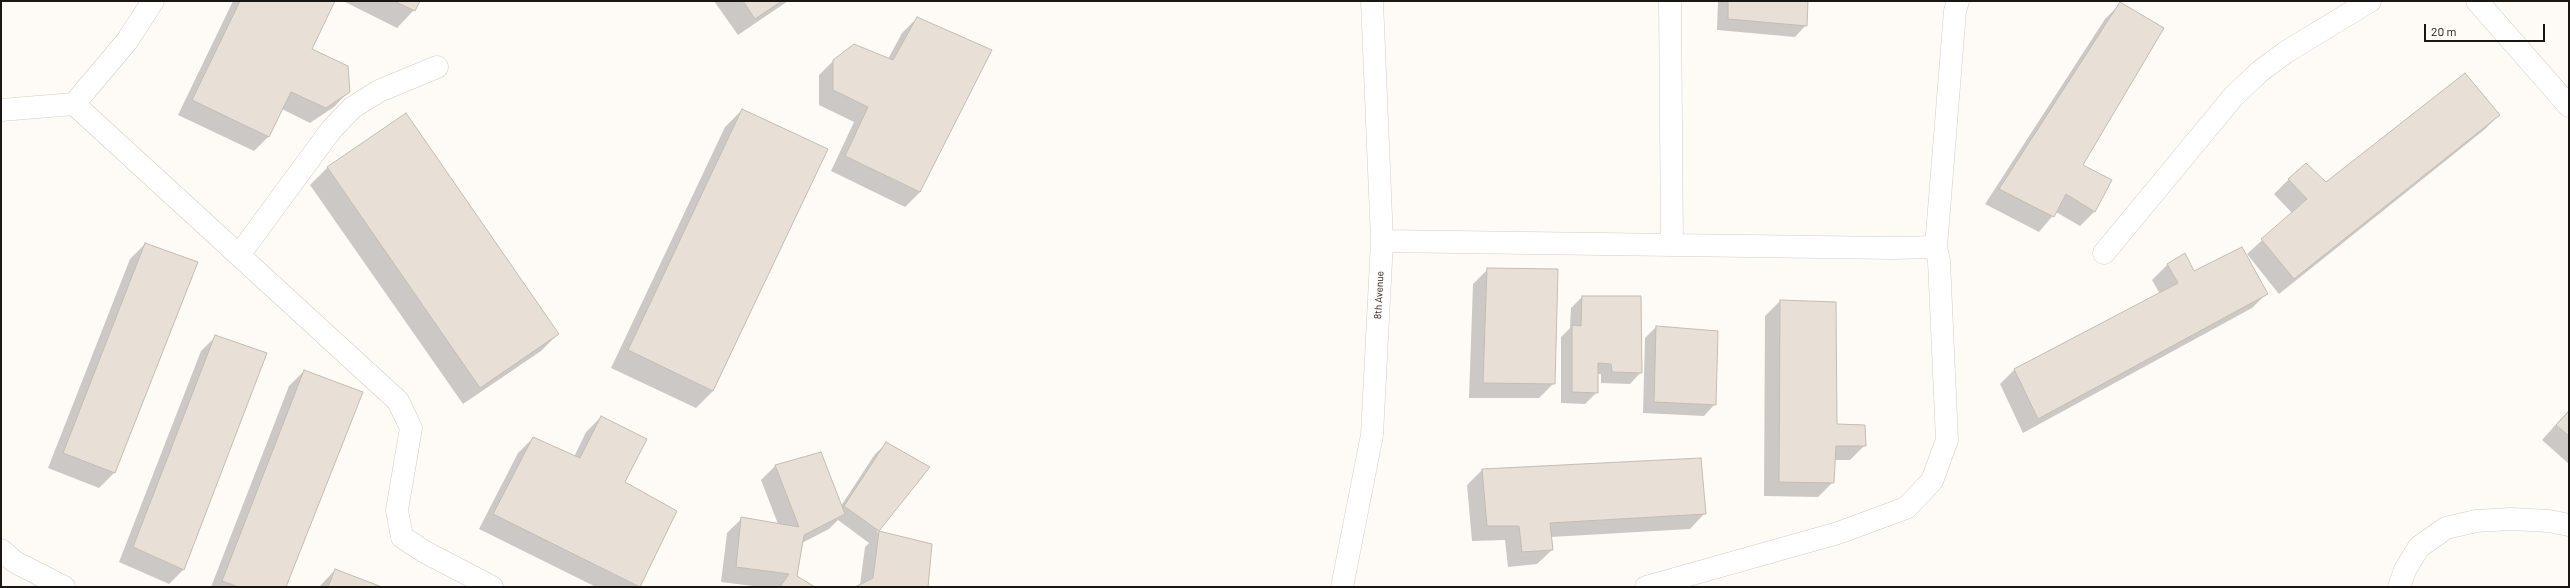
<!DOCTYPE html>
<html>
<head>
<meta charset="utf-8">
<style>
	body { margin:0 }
	#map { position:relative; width:2570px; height:588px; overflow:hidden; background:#fefbf7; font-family:Barlow,sans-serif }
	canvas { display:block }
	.frame { position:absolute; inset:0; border:2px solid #191613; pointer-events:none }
	.scale { position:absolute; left:2424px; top:24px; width:121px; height:18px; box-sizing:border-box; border:2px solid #191613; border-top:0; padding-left:5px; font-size:12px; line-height:14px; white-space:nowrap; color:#191613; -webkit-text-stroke:3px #fefbf7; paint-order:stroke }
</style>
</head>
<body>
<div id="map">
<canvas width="2570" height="588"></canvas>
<div class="frame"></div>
<div class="scale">20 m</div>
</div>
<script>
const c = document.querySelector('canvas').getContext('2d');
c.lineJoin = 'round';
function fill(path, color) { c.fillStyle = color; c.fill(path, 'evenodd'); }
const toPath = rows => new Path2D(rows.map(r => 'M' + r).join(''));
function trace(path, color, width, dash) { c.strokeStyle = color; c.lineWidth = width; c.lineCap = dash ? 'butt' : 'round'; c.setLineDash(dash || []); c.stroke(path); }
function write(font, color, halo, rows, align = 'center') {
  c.font = font + ' Barlow,sans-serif'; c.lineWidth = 3.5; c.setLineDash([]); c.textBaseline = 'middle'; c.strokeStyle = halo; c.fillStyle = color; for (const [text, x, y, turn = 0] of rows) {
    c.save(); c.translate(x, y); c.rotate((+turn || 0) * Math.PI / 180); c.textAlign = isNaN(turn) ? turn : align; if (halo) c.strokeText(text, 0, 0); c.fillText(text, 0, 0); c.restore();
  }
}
const shadow = toPath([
	[233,1,334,1,310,50,349,91,334,107,310,123,282,109,269,136,254,151,178,115],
	[343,1,419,1,414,10,397,28],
	[714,1,788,1,738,35],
	[1718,1,1807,1,1806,25,1795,37,1717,30],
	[2120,4,2081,166,2095,211,2080,226,2056,212,2039,232,1985,204,2105,19],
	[917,18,920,192,905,207,831,171,854,122,819,105,819,75,834,60,888,59,902,33],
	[742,110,826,150,713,391,696,408,611,368,725,127],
	[406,114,558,334,541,351,463,404,310,185,327,168],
	[2499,115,2484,130,2279,294,2247,254,2292,213,2274,194,2289,179,2326,183],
	[145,244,197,263,114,473,99,488,48,468,130,259],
	[2185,255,2194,273,2266,294,2252,308,2023,433,2000,384,2014,370,2160,294,2152,280,2167,265],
	[1488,269,1554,383,1539,398,1469,398,1473,284],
	[1582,297,1641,372,1630,384,1601,383,1601,374,1597,374,1597,392,1585,404,1561,403,1561,337,1570,328,1571,308],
	[1780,301,1836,425,1865,445,1850,460,1834,460,1833,482,1818,497,1764,496,1765,316],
	[1656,327,1715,404,1704,416,1643,413,1645,338],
	[216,336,184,569,169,584,119,562,201,351],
	[304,371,285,587,211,587,289,386],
	[2569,410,2569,464,2542,440],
	[601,417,624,483,639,587,596,587,479,529,518,453,533,438,574,457,586,432],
	[887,443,929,467,877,532,931,545,927,587,857,587,860,585,865,547,869,543,838,520,829,529,802,543,796,577,813,587,761,587,721,582,727,533,742,518,778,524,761,480,776,465,841,506,875,454],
	[1700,459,1704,514,1690,529,1551,537,1552,550,1537,564,1508,567,1505,540,1472,541,1467,485,1482,470],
	[335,570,379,587,319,587]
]);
const building = toPath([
	[240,1,335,1,312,49,348,66,350,92,326,108,291,92,269,137,192,100,240,1],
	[394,1,420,1,415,11,394,1],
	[743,1,782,1,755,19,743,1],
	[1728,1,1808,1,1807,26,1728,19,1728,1],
	[2120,2,2164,28,2083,165,2112,180,2095,212,2066,194,2054,217,1999,189,2120,2],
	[917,17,992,50,920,192,845,156,868,107,833,90,833,60,854,44,893,60,917,17],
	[2465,73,2500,115,2294,279,2261,239,2307,199,2288,179,2306,163,2326,182,2465,73],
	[742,109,828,149,713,391,628,350,742,109],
	[406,113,559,334,480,388,327,167,406,113],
	[145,243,198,262,115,473,63,453,145,243],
	[2242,247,2268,294,2038,419,2014,369,2178,283,2167,264,2185,253,2194,271,2242,247],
	[1487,268,1558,269,1555,384,1483,383,1487,268],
	[1582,296,1641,296,1642,373,1612,372,1611,364,1598,363,1598,393,1572,392,1572,325,1581,326,1582,296],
	[1780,300,1836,302,1837,424,1865,425,1866,446,1836,446,1834,483,1779,482,1780,300],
	[1656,326,1718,331,1716,405,1654,402,1656,326],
	[215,335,267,353,184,570,133,547,215,335],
	[304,370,363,392,286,587,239,587,222,581,304,370],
	[2569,411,2569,436,2556,425,2569,411],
	[601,416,647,439,625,482,677,511,640,587,493,514,533,437,580,458,601,416],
	[886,442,930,467,879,531,844,506,886,442],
	[821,452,845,514,804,535,797,576,815,587,780,587,789,574,736,567,741,517,799,527,775,465,821,452],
	[1701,458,1706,514,1550,523,1553,550,1522,552,1519,526,1487,526,1482,469,1701,458],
	[879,531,932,544,928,587,855,587,873,578,879,531],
	[335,569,382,587,328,587,335,569]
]);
const minor = toPath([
	[1670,1,1672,245],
	[2477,1,2569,106],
	[74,104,127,41,153,1],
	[1,110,74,104,398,401,411,428,397,510,402,537,425,552,492,587],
	[1382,241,1893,248,1936,247,1955,11,1958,1],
	[2104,253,2233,97,2259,72,2286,52,2370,1],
	[239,255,331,130,352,108,379,91,437,67],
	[1,550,15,562,64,587],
	[1342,587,1372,435,1382,241,1372,1],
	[1646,587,1838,533,1906,508,1932,481,1947,440,1939,261,1936,247],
	[2399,587,2405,570,2419,547,2446,528,2476,521,2511,519,2549,521,2569,525]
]);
const streetNames = [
	["8th Avenue",1379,295,-87]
];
fill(shadow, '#0003');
fill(building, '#e8e0d6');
trace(building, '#c3bcb2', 1);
trace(minor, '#d3ccc2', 23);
trace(minor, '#fff', 22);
write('10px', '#191613', '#fefbf7', streetNames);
</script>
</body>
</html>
